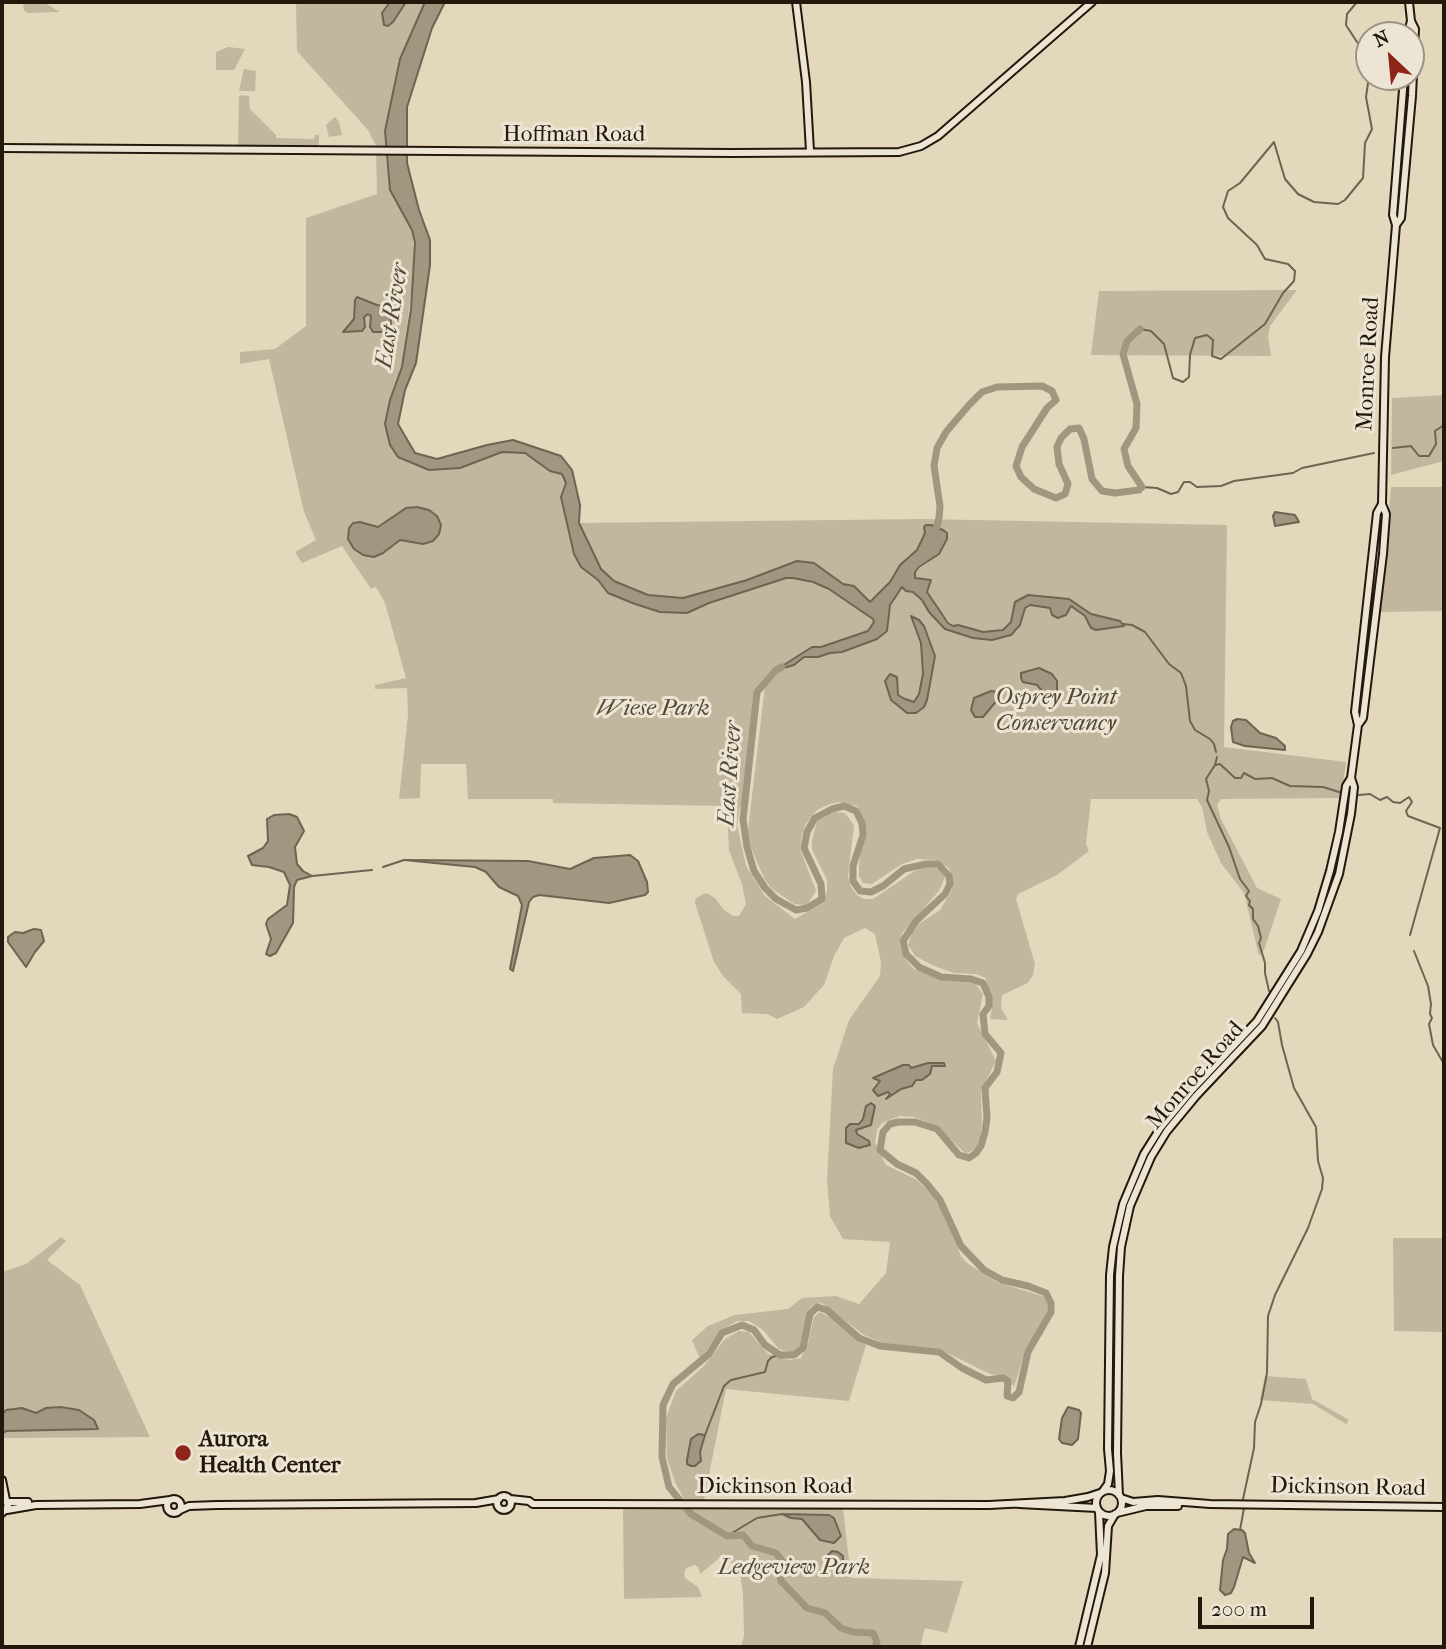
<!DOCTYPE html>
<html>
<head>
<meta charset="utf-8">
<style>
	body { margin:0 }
	#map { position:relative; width:1446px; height:1649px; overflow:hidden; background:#e3d7bc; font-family:"IM FELL French Canon",serif }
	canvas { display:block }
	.frame { position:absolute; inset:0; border:4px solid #23180b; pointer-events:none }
	.north { position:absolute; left:1355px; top:21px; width:70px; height:70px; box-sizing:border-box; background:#ede5d3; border:2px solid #9c9383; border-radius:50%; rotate:334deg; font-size:19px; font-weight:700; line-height:28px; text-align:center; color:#23180b }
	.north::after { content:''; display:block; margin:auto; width:24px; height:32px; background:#8f2418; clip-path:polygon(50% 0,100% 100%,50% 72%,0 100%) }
	.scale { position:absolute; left:1198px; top:1597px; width:116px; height:32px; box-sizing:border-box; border:4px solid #23180b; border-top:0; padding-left:9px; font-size:21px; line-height:24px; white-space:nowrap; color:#23180b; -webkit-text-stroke:5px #ede5d3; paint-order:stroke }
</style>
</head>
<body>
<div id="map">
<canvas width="1446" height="1649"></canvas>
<div class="frame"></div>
<div class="north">N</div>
<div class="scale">200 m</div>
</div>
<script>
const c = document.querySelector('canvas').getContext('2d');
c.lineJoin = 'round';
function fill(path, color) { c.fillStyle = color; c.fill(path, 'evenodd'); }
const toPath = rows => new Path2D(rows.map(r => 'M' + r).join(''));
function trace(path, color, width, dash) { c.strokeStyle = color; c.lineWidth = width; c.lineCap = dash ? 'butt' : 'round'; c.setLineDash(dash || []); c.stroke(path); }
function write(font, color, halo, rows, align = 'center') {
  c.font = font + ' "IM FELL French Canon",serif'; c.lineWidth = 6; c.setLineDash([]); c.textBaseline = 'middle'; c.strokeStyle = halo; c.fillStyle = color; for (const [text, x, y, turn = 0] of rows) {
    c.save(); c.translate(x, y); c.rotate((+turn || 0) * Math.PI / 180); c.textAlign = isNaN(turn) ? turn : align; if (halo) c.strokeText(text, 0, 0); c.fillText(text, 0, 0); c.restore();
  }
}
const green = toPath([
	[23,2,43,2,60,12,27,13,24,10],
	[296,2,425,2,400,59,385,131,390,190,412,230,415,259,402,367,387,411,414,465,481,459,502,452,525,453,550,471,562,474,566,483,561,497,574,555,581,567,598,580,608,593,660,612,687,613,709,603,786,578,800,579,829,589,873,618,875,622,868,631,821,647,812,647,794,665,804,656,818,657,829,653,842,652,877,639,887,631,890,605,902,587,906,591,913,592,923,600,929,612,945,629,973,638,1017,631,1025,608,1030,605,1050,608,1071,606,1085,616,1090,628,1096,630,1123,626,1120,621,1091,614,1069,599,1028,595,1013,609,1011,622,1003,630,983,632,953,626,931,600,927,592,928,585,915,579,915,572,939,554,947,539,947,533,943,530,933,527,925,533,917,550,900,565,890,582,870,602,854,586,843,584,797,561,747,580,683,598,648,595,613,581,601,569,579,523,922,519,1227,525,1224,747,1346,762,1341,798,1221,799,1217,805,1221,819,1257,888,1281,899,1264,950,1259,956,1244,893,1221,863,1207,832,1202,807,1197,799,1091,799,1086,844,1089,851,1057,875,1018,894,1016,899,1035,964,1033,975,1028,983,1002,995,1001,1008,1008,1020,990,1019,992,1008,986,978,976,974,954,973,934,966,915,956,908,945,912,933,920,923,940,910,952,890,952,878,949,868,936,860,917,859,902,864,872,884,863,883,859,876,859,865,864,819,857,806,839,802,830,804,817,810,806,824,802,834,800,849,816,891,807,905,794,904,771,888,765,880,751,848,748,830,765,686,760,689,747,806,740,806,737,825,746,866,765,896,795,919,823,903,827,891,827,880,812,850,812,840,817,821,834,812,845,813,854,825,848,876,851,887,857,895,864,899,873,899,913,872,928,866,940,869,945,877,939,891,903,932,899,943,906,960,914,969,942,979,975,983,983,994,977,1023,996,1061,981,1091,982,1123,980,1140,975,1149,966,1154,935,1125,914,1117,900,1116,882,1123,877,1130,875,1142,886,1165,917,1180,932,1195,941,1208,961,1256,967,1263,997,1282,1045,1297,1048,1303,1047,1315,1025,1352,1014,1387,1007,1377,990,1374,937,1348,882,1343,864,1335,822,1303,813,1305,809,1309,801,1345,791,1353,779,1349,763,1330,749,1321,737,1321,722,1330,700,1359,692,1340,708,1326,735,1315,788,1309,802,1298,836,1296,859,1304,886,1273,890,1242,843,1239,830,1216,827,1180,833,1069,849,1020,880,976,881,962,875,934,865,928,844,938,834,956,824,985,804,1007,777,1019,767,1014,742,1013,741,994,724,977,714,962,695,903,696,898,706,893,715,898,724,910,733,916,739,916,746,904,742,884,729,851,727,806,553,803,553,799,468,799,466,764,421,764,420,798,399,799,408,715,407,688,375,689,375,685,406,678,385,603,376,587,371,589,342,546,302,563,295,552,316,540,304,512,269,359,240,364,240,352,275,349,306,326,306,218,377,194,376,146,368,130,297,51],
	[228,47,245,49,234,70,216,70,216,52],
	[244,69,256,71,255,91,239,91],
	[242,95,249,96,250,109,276,135,276,138,314,139,315,135,319,135,319,146,238,146,239,96],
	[335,117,339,122,342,135,329,137,326,125],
	[1297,290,1270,326,1268,336,1271,356,1091,355,1099,291],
	[1444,395,1444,461,1391,475,1392,398],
	[1391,487,1444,487,1444,611,1380,612],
	[61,1237,66,1241,47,1260,80,1285,150,1437,2,1438,2,1272,26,1264],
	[1393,1238,1444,1238,1444,1332,1394,1331],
	[820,1312,835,1320,866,1345,849,1401,726,1389,704,1500,684,1499,675,1482,667,1458,666,1418,676,1391,703,1367,725,1339,739,1331,749,1332,768,1354,790,1360,801,1358,808,1343,814,1317],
	[1265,1376,1306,1379,1312,1399,1349,1420,1346,1424,1313,1404,1260,1400],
	[688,1507,843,1508,851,1578,963,1581,947,1633,925,1628,920,1647,741,1647,744,1636,743,1594,740,1573,724,1554,700,1574,699,1568,695,1565,686,1568,684,1573,685,1578,698,1587,702,1597,624,1599,623,1509]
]);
const water = toPath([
	[390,2,406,2,393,22,388,26,384,25,382,13,390,2],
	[425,2,445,2,432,28,407,107,407,163,419,210,430,240,430,265,416,363,405,390,398,424,415,453,437,459,487,445,513,440,561,456,572,470,580,505,579,523,601,569,614,581,648,595,683,598,747,580,797,561,814,563,843,584,854,586,870,602,890,582,900,565,917,550,925,533,924,527,926,525,931,525,943,530,947,533,947,539,939,554,919,567,915,572,915,578,931,580,927,592,948,623,953,626,958,625,983,632,1003,630,1011,622,1015,602,1028,595,1069,599,1091,614,1120,621,1124,626,1096,630,1091,628,1085,616,1071,606,1066,615,1058,618,1052,615,1050,608,1030,605,1025,608,1020,625,1011,635,992,640,973,638,945,629,929,612,922,600,913,592,906,591,902,587,890,605,887,631,877,639,842,652,830,653,818,657,804,657,794,665,776,670,812,647,821,647,868,631,874,622,873,619,829,589,813,582,793,578,786,578,709,603,687,613,660,612,635,604,608,593,598,580,581,567,574,554,561,497,566,483,562,474,550,471,525,453,502,452,460,468,429,470,398,457,390,445,385,424,390,400,402,367,411,309,415,243,412,230,390,190,385,131,400,59,425,2],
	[357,297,377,305,390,307,391,326,388,332,373,332,370,327,371,316,368,314,364,317,365,327,362,331,343,332,354,319,355,300,357,297],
	[417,507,429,510,437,516,441,525,439,534,433,541,423,544,400,540,383,553,374,557,363,555,354,549,348,539,349,528,353,523,360,522,378,527,406,508,417,507],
	[1275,512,1295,515,1299,522,1275,526,1273,516,1275,512],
	[911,616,919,620,924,626,935,656,927,700,924,707,916,713,907,713,891,700,885,681,890,674,897,677,898,695,905,699,914,702,919,694,923,674,921,643,911,616],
	[1039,668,1052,674,1057,681,1057,693,1049,699,1037,685,1023,682,1021,678,1021,673,1039,668],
	[991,691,998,692,999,698,983,717,975,717,971,710,974,698,991,691],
	[1237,719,1246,720,1260,733,1276,738,1285,746,1285,750,1245,746,1233,742,1231,727,1233,721,1237,719],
	[289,814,297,817,304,831,295,847,297,864,303,871,312,876,297,880,294,887,293,923,276,953,270,956,266,954,271,939,266,924,268,919,287,905,290,885,284,872,269,867,252,865,248,856,263,848,268,841,267,819,274,815,289,814],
	[630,855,638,861,647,882,648,892,645,895,609,903,539,895,533,897,529,902,513,971,510,969,522,905,518,896,499,887,486,872,475,867,404,860,528,861,570,869,594,858,630,855],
	[34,929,41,930,44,941,35,952,26,967,8,942,8,937,15,932,23,933,34,929],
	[928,1063,944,1063,945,1066,932,1066,930,1074,922,1080,916,1080,912,1086,901,1089,886,1099,890,1094,888,1092,878,1096,873,1090,880,1081,873,1078,903,1065,909,1065,911,1068,928,1063],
	[871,1103,875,1106,871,1125,856,1130,857,1134,869,1141,870,1145,859,1148,846,1143,846,1128,850,1124,859,1124,863,1119,866,1106,871,1103],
	[60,1407,79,1410,94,1420,98,1429,6,1431,2,1434,2,1415,6,1410,22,1408,36,1413,46,1408,60,1407],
	[1068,1407,1079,1410,1081,1413,1078,1439,1072,1445,1062,1443,1059,1439,1062,1418,1068,1407],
	[698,1434,705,1435,700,1452,701,1461,695,1466,691,1466,687,1464,687,1460,691,1439,698,1434],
	[782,1514,829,1515,834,1518,841,1536,834,1543,820,1540,802,1519,791,1518,782,1514],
	[1234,1529,1242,1530,1245,1533,1249,1553,1255,1563,1243,1557,1234,1587,1231,1593,1225,1595,1220,1590,1223,1560,1227,1549,1228,1534,1234,1529],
	[832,1551,838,1552,843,1556,843,1571,840,1573,829,1559,828,1555,832,1551]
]);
const stream = toPath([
	[1357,2,1347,14,1346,25,1359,45,1369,50],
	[1140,329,1151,331,1164,344,1173,378,1183,382,1189,377,1190,355,1195,338,1207,335,1213,340,1212,356,1221,359,1265,324,1283,293,1294,281,1295,271,1288,264,1265,259,1257,245,1228,218,1223,207,1228,191,1240,183,1274,142,1285,179,1298,194,1314,202,1338,204,1345,200,1363,178,1365,143,1372,129,1366,97,1369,76],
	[1393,448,1411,446,1419,456,1429,456,1436,444,1435,431,1444,425],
	[1142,487,1157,488,1171,494,1178,492,1184,482,1190,482,1197,487,1221,486,1234,481,1293,473,1302,468,1374,453],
	[1123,624,1132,625,1145,632,1169,664,1181,673,1186,686,1190,721,1195,730,1210,739,1214,744,1216,752],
	[1217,757,1215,765,1206,779,1209,791,1207,800,1229,847,1240,879,1249,891,1246,896,1250,901,1249,905,1253,909,1253,919,1258,926,1261,938,1259,943,1265,963,1265,973,1269,991],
	[1216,765,1220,764,1235,778,1241,778,1244,773,1255,779,1272,778,1290,786,1323,787,1339,792],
	[1359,795,1370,794,1380,800,1387,797,1393,802,1400,803,1409,797,1412,802,1406,811,1408,816,1440,828,1410,935],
	[383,867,404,860],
	[312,876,372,870],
	[1414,951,1428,986,1431,1004,1430,1014,1432,1018,1429,1024,1433,1045,1444,1064],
	[705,1435,724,1386,731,1380,765,1372,768,1361,772,1357,780,1355],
	[1243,1499,1254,1448,1255,1422,1261,1404,1267,1373,1268,1316,1275,1295,1308,1228,1322,1189,1323,1178,1318,1161,1316,1127,1294,1088,1282,1045,1278,1022,1275,1018],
	[1240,1530,1244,1508],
	[727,1536,757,1518,782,1514]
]);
const river = toPath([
	[934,537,939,518,940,506,934,466,937,448,946,432,969,405,982,392,997,387,1042,386,1052,391,1056,400,1047,408,1022,447,1016,466,1021,477,1034,489,1056,498,1065,494,1068,484,1059,464,1057,447,1061,438,1070,429,1079,428,1084,439,1092,479,1102,491,1115,493,1139,490,1142,487,1128,466,1124,449,1136,428,1137,404,1123,354,1127,341,1140,329],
	[782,667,776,670,757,692,743,819,747,847,754,871,765,888,776,899,796,910,807,908,822,899,821,884,804,848,807,832,815,818,832,809,844,806,856,811,862,823,863,835,853,866,853,881,860,891,871,892,883,886,904,869,926,864,938,864,949,876,950,884,945,894,916,921,903,941,906,954,919,967,941,977,971,979,983,983,989,997,989,1006,983,1014,985,1034,1001,1053,997,1072,985,1088,987,1118,985,1132,981,1146,976,1153,969,1158,959,1155,937,1129,915,1122,898,1122,890,1124,883,1132,880,1150,897,1164,916,1173,927,1184,940,1200,961,1246,984,1270,1002,1280,1028,1286,1046,1293,1051,1303,1051,1312,1028,1352,1019,1392,1013,1398,1007,1396,1008,1381,1003,1378,986,1380,962,1368,939,1352,880,1346,859,1338,827,1310,817,1307,810,1314,803,1348,794,1355,780,1355,765,1345,754,1330,742,1325,722,1333,709,1354,673,1384,663,1405,662,1457,669,1487,691,1514,727,1536,743,1535,752,1546,776,1553,783,1562,780,1573,781,1581,807,1608,825,1613,841,1628,853,1632,873,1633,877,1642,875,1647]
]);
const secondary = toPath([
	[796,2,806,82,810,151],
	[1407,35,1411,21,1409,2],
	[2,148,733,153,899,152,921,146,938,136,1092,2],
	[1396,225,1401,218,1412,96,1415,29,1411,21],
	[1358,725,1363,718,1383,554,1386,514,1382,504],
	[2,1480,6,1500],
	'1096 1503a13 13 0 1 1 26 0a13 13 0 1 1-26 0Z',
	[1103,1491,1108,1484,1110,1471,1108,1449,1110,1275,1113,1247,1123,1204,1144,1154,1161,1127,1191,1091,1257,1021,1301,951,1318,911,1330,871,1339,832,1346,786,1351,778,1358,725,1355,712,1377,513,1382,504,1385,357,1396,225,1393,215,1404,77],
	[1119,1495,1117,1453,1119,1276,1121,1247,1130,1206,1151,1157,1167,1131,1196,1096,1262,1026,1307,954,1318,932,1339,874,1351,814,1354,787,1351,778],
	'497 1503a7 7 0 1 1 14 0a7 7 0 1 1-14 0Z',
	[2,1497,6,1500,8,1506,2,1513],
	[1121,1498,1133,1502,1158,1500,1210,1504,1444,1507],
	[510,1499,529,1501,533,1504,588,1504,989,1505,1065,1501,1088,1497,1100,1493],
	'167 1506a7 7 0 1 1 14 0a7 7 0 1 1-14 0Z',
	[8,1502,28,1502],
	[1019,1504,1097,1508],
	[7,1510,36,1505,140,1504,170,1500],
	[180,1510,189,1506,217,1505,476,1503,499,1499],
	[1117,1513,1146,1506,1178,1506],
	[1079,1647,1101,1555,1099,1512],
	[1087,1647,1105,1573,1108,1526,1115,1514]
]);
const markers = [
	[183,1453,9,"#8f2418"]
];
const streetNames = [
	["Hoffman Road",574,135],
	["Monroe Road",1369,364,-87],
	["Monroe Road",1196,1076,-49],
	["Dickinson Road",775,1487],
	["Dickinson Road",1348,1488,1]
];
const parkNames = [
	["Osprey Point",1056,698],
	["Conservancy",1056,724],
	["Wiese Park",653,709],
	["Ledgeview Park",794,1568]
];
const poiNames = [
	["Aurora",199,1440],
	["Health Center",199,1466]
];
const waterNames = [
	["East River",393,316,-81],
	["East River",731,774,-86]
];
fill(green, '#c2b79e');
fill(water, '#a29680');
trace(water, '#6f6451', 2);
trace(stream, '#6f6451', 2);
trace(river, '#a29680', 7);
trace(secondary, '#23180b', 10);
trace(secondary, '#ede5d3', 6);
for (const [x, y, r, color] of markers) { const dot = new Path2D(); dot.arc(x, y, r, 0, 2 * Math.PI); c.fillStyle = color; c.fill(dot); trace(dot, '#ede5d3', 2.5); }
write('23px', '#23180b', '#ede5d3', streetNames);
write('italic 23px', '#534837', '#ede5d3', parkNames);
write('bold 23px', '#23180b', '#ede5d3', poiNames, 'left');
write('italic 24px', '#564a3a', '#ede5d3', waterNames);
</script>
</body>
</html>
